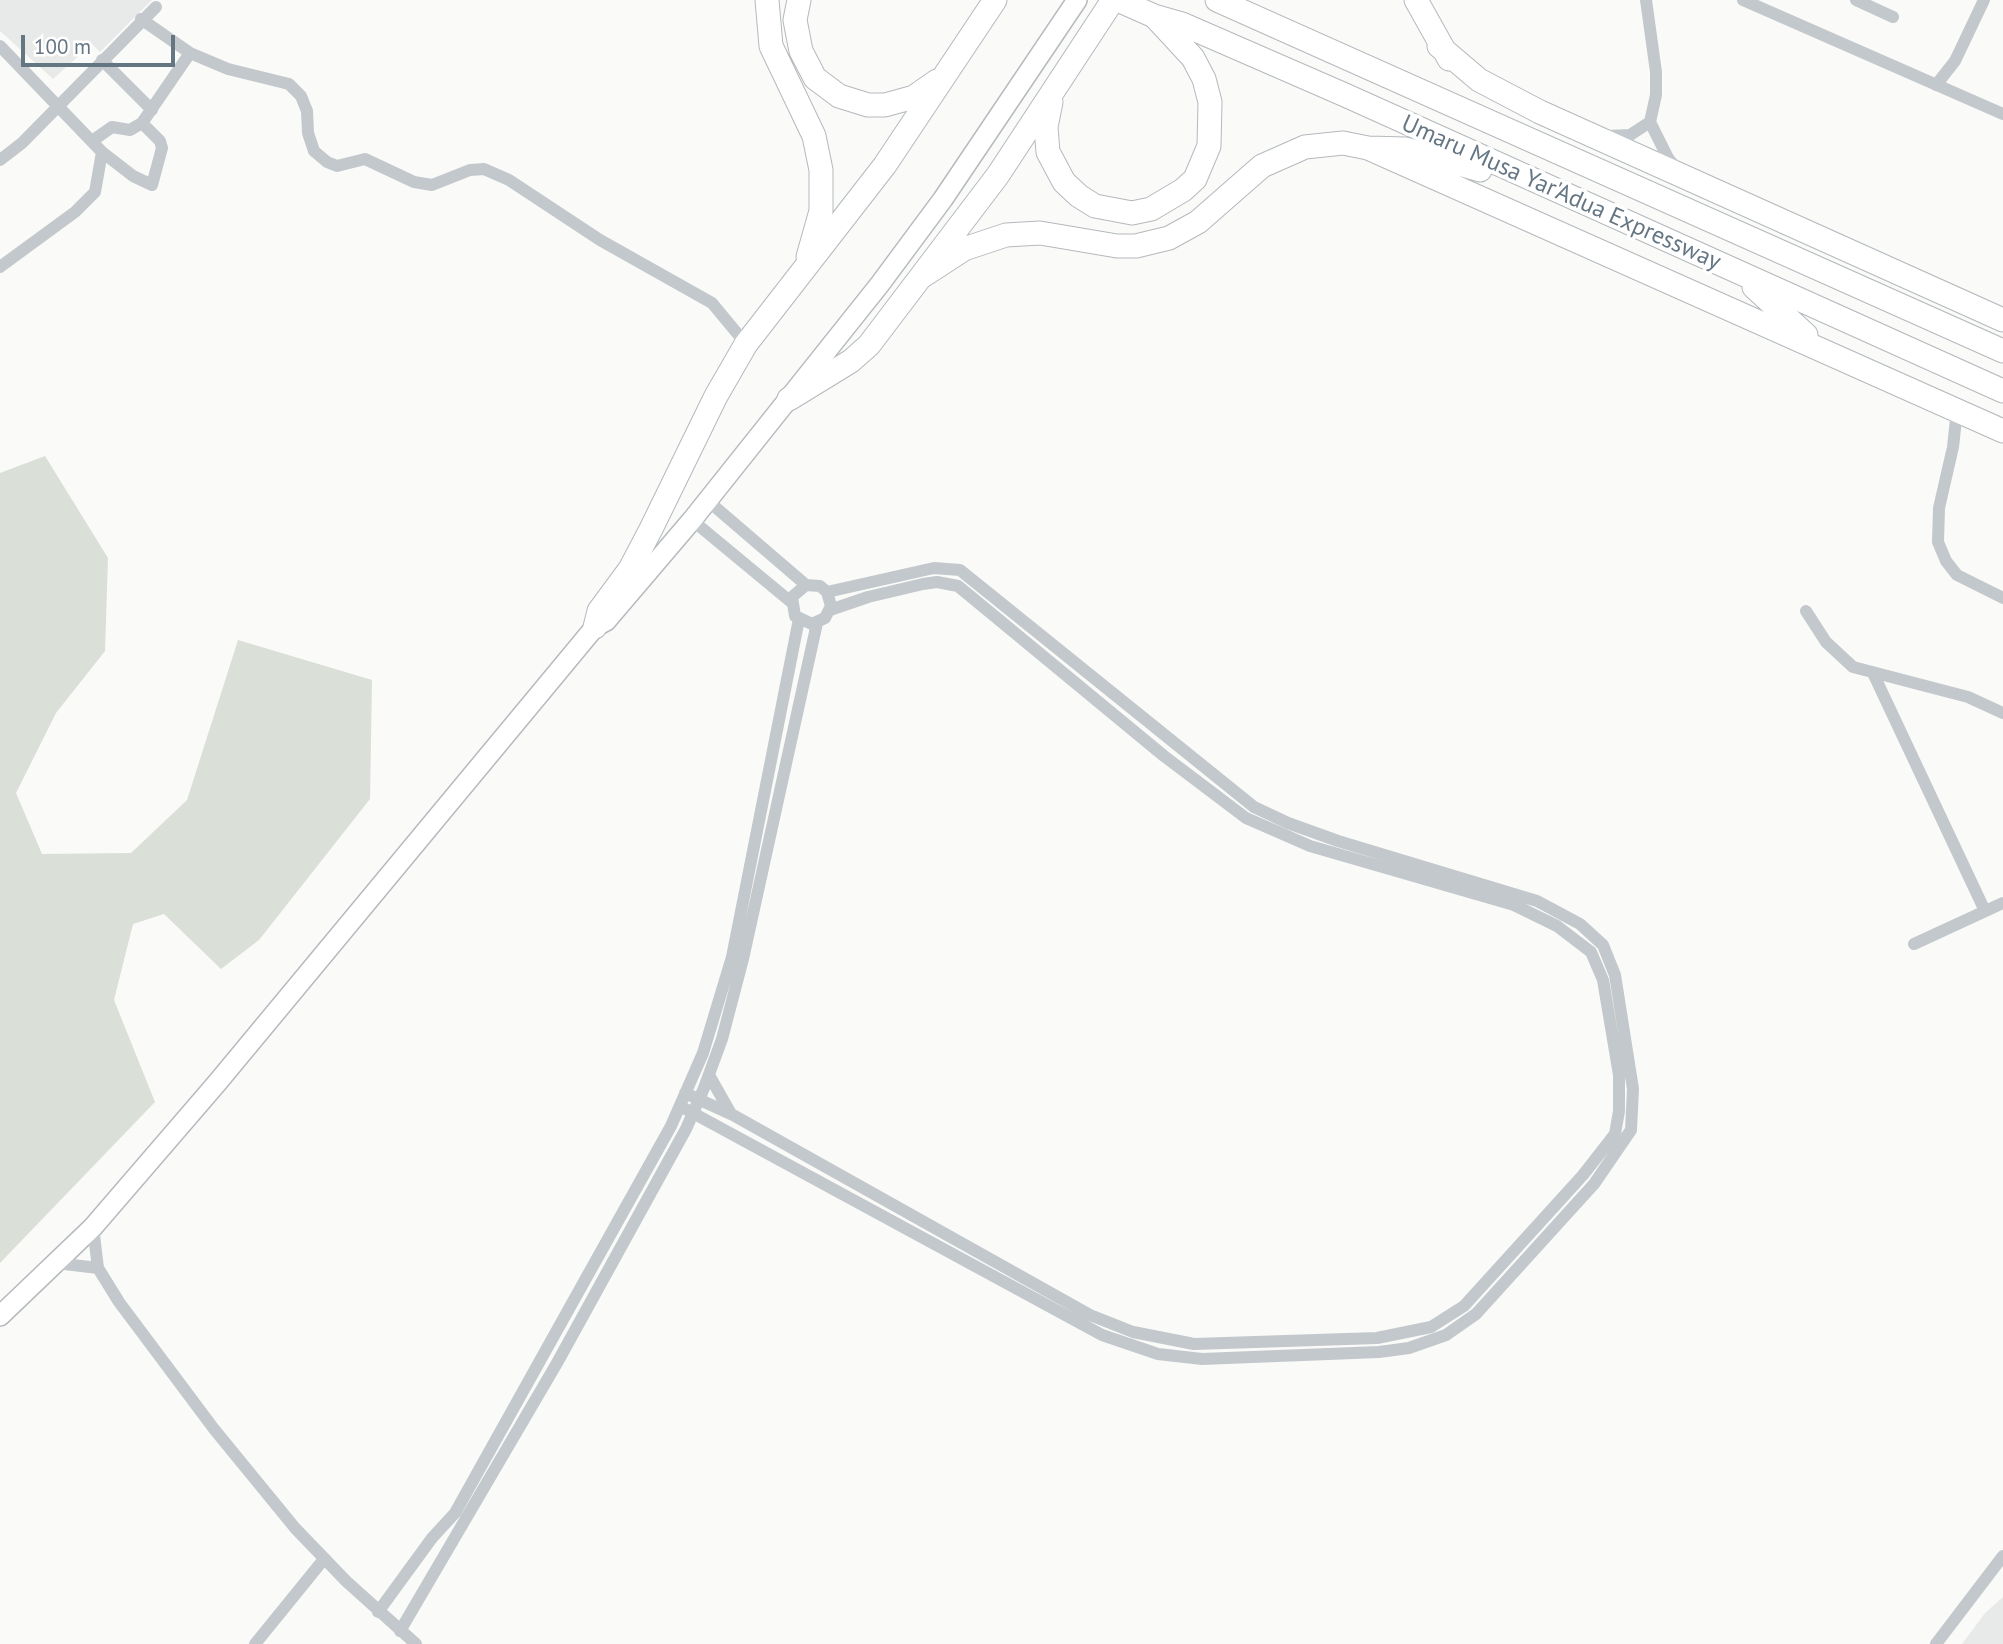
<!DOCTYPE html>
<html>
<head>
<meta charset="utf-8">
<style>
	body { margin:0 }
	#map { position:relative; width:2003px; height:1644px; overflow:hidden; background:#fafaf8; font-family:"PT Sans",sans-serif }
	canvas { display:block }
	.scale { position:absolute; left:21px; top:35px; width:154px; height:32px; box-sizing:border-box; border:4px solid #657683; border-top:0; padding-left:9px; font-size:21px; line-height:24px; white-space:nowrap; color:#657683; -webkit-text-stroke:5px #fff; paint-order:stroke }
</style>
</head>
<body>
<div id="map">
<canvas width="2003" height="1644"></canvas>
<div class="scale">100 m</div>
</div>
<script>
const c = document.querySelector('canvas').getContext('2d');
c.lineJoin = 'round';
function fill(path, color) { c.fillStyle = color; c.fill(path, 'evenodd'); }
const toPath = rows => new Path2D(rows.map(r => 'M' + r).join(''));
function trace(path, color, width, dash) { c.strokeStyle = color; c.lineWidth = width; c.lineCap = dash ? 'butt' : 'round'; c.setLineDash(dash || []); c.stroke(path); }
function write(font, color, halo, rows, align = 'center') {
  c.font = font + ' "PT Sans",sans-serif'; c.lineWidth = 7; c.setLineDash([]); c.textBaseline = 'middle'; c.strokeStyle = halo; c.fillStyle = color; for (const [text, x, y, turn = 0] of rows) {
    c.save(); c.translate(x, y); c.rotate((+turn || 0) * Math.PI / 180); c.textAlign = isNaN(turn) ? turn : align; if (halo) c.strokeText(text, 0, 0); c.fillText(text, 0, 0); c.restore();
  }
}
const built = toPath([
	[0,0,152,0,100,52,92,44,53,79,0,31],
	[2003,1597,2003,1644,1962,1644,1985,1613]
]);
const green = toPath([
	[45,456,108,558,105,651,56,713,16,793,42,854,131,853,187,800,238,640,372,680,370,799,259,940,221,969,164,914,133,924,114,1000,155,1102,0,1263,0,473]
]);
const street = toPath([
	[1646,0,1656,72,1656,95,1650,122],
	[1743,0,2003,114],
	[1856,0,1893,17],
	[141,19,190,53,228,69,289,84,301,96,307,111,308,133,314,151,327,162,337,166,365,159,414,182,432,185,470,170,484,169,509,180,600,240,712,303,746,344],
	[0,46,102,152,133,176,152,185,162,148,160,141,142,123],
	[102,60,152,110],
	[1936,85,1955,61,1984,0],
	[1607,136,1630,135,1650,122,1668,158,1677,169],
	[92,141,112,127,130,130,142,123,190,53],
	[0,160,22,143,156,7],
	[0,267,75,212,95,192,102,152],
	[1957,410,1953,447,1939,508,1938,542,1946,561,1957,575,2003,598],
	[707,500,806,585],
	[692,520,791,602],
	[1806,611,1826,642,1853,667,1968,697,2003,713],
	[1873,673,1985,911],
	[1914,944,2003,903],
	[709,1075,730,1112],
	[685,1093,733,1115,1090,1315,1133,1332,1194,1344,1377,1338,1431,1327,1464,1306,1583,1175,1615,1134,1619,1111,1619,1075,1603,980,1591,952,1557,926,1514,905,1310,846,1246,818,1164,756,958,586,937,582,923,584,868,597,830,610],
	[680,1106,1102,1335,1158,1354,1202,1359,1379,1352,1409,1348,1446,1335,1476,1314,1594,1184,1631,1130,1633,1089,1615,975,1603,945,1580,924,1537,901,1338,841,1288,823,1254,807,960,570,934,568,827,592,820,586,806,585,792,597,795,616,812,624,825,618,831,606,827,592],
	[93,1227,98,1268,119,1302,214,1429,295,1528,346,1581,416,1644],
	[56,1263,98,1268],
	[378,1612,432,1538,455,1513,671,1126,703,1053,732,957,799,619],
	[400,1631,557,1363,686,1129,704,1088,722,1039,743,959,817,623],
	[255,1644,324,1559],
	[1936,1644,2003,1556]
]);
const primary = toPath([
	[0,1316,93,1227,217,1083,595,627,606,621,692,520,880,284,943,199,1077,0]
]);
const highway = toPath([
	[767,0,771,46,814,136,821,170,821,211,808,257],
	[799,0,795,20,801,51,815,78,839,96,868,105,885,105,914,97,937,81],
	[1118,0,1154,16,1182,24,1345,95,2003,391],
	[1217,0,2003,351],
	[1416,0,1449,59],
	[1439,46,1479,80,1540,112,2003,320],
	[1051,102,1046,127,1048,152,1064,182,1079,196,1095,206,1132,213,1151,209,1183,190,1195,179,1209,146,1210,102,1204,79,1193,58,1156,18],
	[1368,148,2003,431],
	[921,277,964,249,1006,235,1040,233,1117,246,1136,246,1169,238,1198,222,1262,166,1305,147,1343,143,1368,148,1406,149,1480,170],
	[1754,287,1806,335],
	[789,399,851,361,869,345,998,175,1113,0],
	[595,627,599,611,630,569,651,529,716,396,746,344,885,165,995,0]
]);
const streetNames = [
	["Umaru Musa Yar'Adua Expressway",1561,193,24]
];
fill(built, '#e8e9e9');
fill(green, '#dadfd7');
trace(primary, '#b5babe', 22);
trace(highway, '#b4b9bd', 25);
trace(street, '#c3c8cc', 12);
trace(primary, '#fff', 19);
trace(highway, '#fff', 23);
write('24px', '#657683', '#fff', streetNames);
</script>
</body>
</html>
